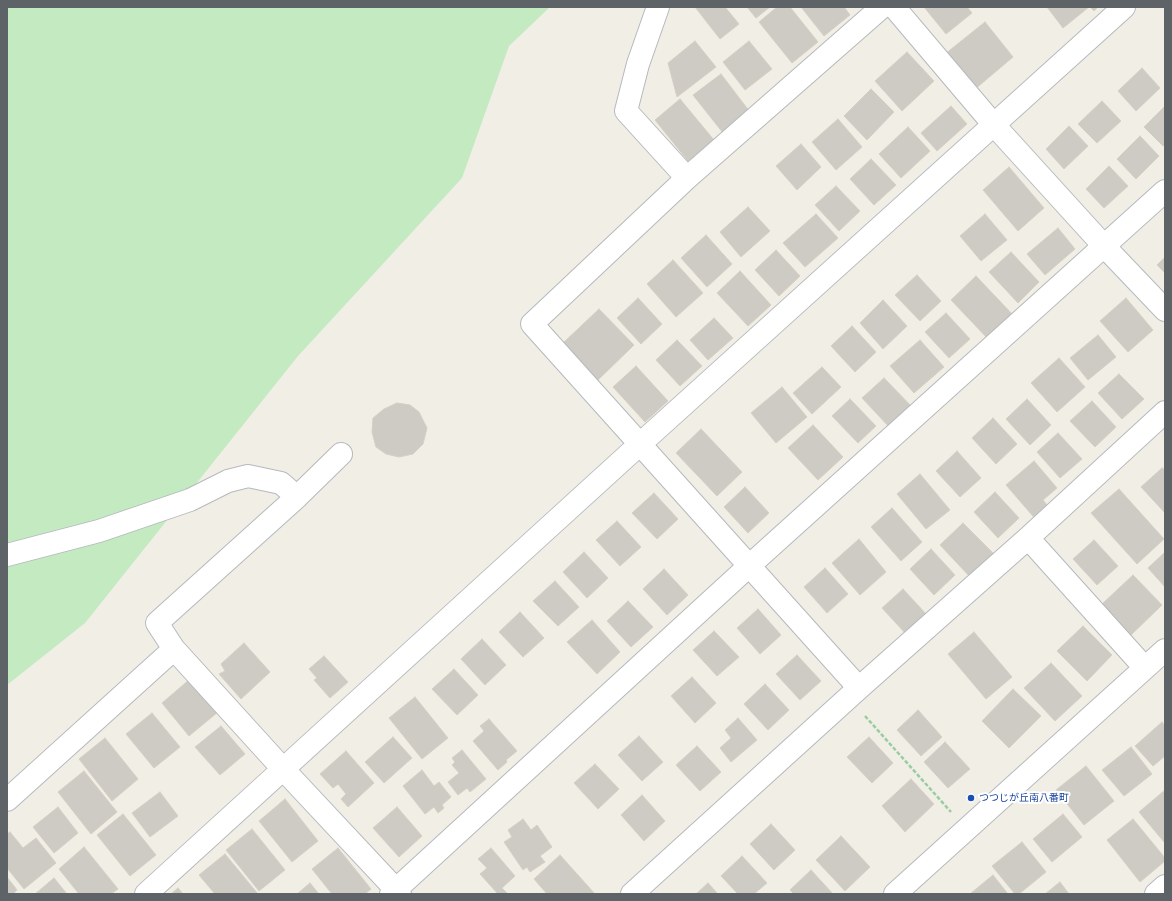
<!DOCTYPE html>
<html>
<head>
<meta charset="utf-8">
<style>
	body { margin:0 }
	#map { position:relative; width:1172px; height:901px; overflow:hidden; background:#f1eee6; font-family:Rubik,sans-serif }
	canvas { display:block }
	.frame { position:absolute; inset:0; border:8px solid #5d6367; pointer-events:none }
</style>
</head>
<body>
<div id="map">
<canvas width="1172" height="901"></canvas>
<div class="frame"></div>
</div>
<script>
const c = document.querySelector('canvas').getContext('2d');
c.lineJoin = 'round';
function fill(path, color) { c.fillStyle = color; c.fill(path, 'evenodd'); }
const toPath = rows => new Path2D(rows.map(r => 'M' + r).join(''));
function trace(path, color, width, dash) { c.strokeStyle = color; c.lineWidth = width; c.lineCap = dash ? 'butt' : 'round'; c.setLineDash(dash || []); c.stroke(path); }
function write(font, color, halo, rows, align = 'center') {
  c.font = font + ' Rubik,"Noto Sans JP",sans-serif'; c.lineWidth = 4; c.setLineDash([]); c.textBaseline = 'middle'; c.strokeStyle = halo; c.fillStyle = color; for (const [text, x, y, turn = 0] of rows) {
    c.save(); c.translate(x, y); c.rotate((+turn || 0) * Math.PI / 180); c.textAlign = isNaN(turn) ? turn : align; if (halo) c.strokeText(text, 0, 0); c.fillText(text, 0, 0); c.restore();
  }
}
const green = toPath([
	[7,7,550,7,509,46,462,178,298,356,85,623,7,685]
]);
const building = toPath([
	[695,7,725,7,739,24,720,39,695,7],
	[747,7,770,7,756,18,747,7],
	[777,7,790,7,818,42,792,63,759,22,777,7],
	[801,7,844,7,850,15,824,36,801,7],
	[924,7,967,7,972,13,946,34,924,7],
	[1047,7,1089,7,1063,28,1047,7],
	[1090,7,1098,7,1094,11,1090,7],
	[985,22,1013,57,974,90,945,54,985,22],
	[695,41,716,67,677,97,668,63,695,41],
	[749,41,772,69,745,90,723,62,749,41],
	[907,52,934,81,902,111,875,81,907,52],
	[1142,68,1160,88,1136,111,1118,91,1142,68],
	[721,74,750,112,723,133,693,95,721,74],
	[871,89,894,112,867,140,844,116,871,89],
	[680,99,714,140,688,161,655,120,680,99],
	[1102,101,1121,121,1097,143,1078,124,1102,101],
	[951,106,967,124,937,151,921,133,951,106],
	[1165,106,1165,144,1163,146,1144,127,1165,106],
	[838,119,862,147,836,170,812,142,838,119],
	[1069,126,1088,146,1064,169,1046,149,1069,126],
	[908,127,930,151,901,178,879,154,908,127],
	[1140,136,1159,156,1136,179,1117,159,1140,136],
	[801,144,821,167,797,190,776,166,801,144],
	[871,159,896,185,874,205,850,179,871,159],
	[1109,166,1128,186,1104,208,1086,189,1109,166],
	[1009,167,1044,208,1018,231,983,190,1009,167],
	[836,186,860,211,839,231,815,205,836,186],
	[748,207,770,231,741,257,720,232,748,207],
	[816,214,838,238,805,267,783,243,816,214],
	[985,214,1007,240,981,261,960,236,985,214],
	[1058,228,1075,249,1045,275,1027,254,1058,228],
	[706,235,732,264,707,287,681,258,706,235],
	[776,250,800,276,779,296,755,270,776,250],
	[1011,252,1039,282,1018,303,989,272,1011,252],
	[1165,257,1165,273,1157,265,1165,257],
	[673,260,703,293,676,317,647,284,673,260],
	[740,271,771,305,748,326,717,293,740,271],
	[917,275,941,301,920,321,895,295,917,275],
	[976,276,1014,316,989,340,951,300,976,276],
	[638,298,662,324,641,344,617,318,638,298],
	[1126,298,1153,330,1128,352,1100,321,1126,298],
	[883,300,907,326,883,349,860,323,883,300],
	[599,309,634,345,597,381,562,344,599,309],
	[946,313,970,339,949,358,925,332,946,313],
	[714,318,733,338,708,360,690,340,714,318],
	[852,326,876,352,855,372,831,346,852,326],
	[1098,335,1116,357,1088,380,1070,358,1098,335],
	[677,340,702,366,680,386,656,360,677,340],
	[920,340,944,367,914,393,890,366,920,340],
	[1059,358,1085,387,1057,412,1031,383,1059,358],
	[636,366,668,401,645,422,613,387,636,366],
	[822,367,841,387,812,414,793,393,822,367],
	[1119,374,1144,399,1122,419,1098,393,1119,374],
	[884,378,913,408,891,429,862,398,884,378],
	[782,387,807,417,776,443,751,413,782,387],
	[850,399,876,426,858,443,832,416,850,399],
	[1027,399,1051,425,1030,445,1006,419,1027,399],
	[1092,401,1116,427,1095,447,1070,421,1092,401],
	[397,403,410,405,419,412,427,428,423,444,413,454,399,457,386,454,376,447,372,432,373,418,384,409,397,403],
	[993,418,1017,444,996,464,972,438,993,418],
	[813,425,843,457,818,480,788,448,813,425],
	[701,429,742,472,717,496,676,453,701,429],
	[1058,433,1082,459,1060,478,1037,452,1058,433],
	[957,451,981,478,960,497,936,471,957,451],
	[1034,461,1057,488,1043,500,1051,510,1038,522,1006,485,1034,461],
	[1162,468,1165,470,1165,513,1141,487,1162,468],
	[920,474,950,510,926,529,897,494,920,474],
	[745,487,769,513,748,533,724,507,745,487],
	[1119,489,1164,539,1137,564,1091,513,1119,489],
	[995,492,1019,518,998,538,974,512,995,492],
	[654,493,678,519,657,539,632,513,654,493],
	[892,508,922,542,901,561,871,527,892,508],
	[617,521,641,547,620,566,596,540,617,521],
	[963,523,994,554,971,578,940,545,963,523],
	[859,539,886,572,860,595,832,563,859,539],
	[1094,540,1118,566,1097,585,1073,559,1094,540],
	[931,549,955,575,934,595,910,569,931,549],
	[584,552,608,578,587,598,563,572,584,552],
	[1165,552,1165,587,1148,568,1165,552],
	[825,568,848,594,827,613,804,587,825,568],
	[664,569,688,595,667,615,643,589,664,569],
	[1133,575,1162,605,1130,636,1101,605,1133,575],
	[555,581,579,607,558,626,533,601,555,581],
	[903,589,927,615,906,634,882,608,903,589],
	[628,601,653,627,631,647,607,621,628,601],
	[758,609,781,635,760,654,737,628,758,609],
	[520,612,544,638,523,657,499,632,520,612],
	[592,620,620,652,597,674,567,642,592,620],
	[1083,626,1112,655,1087,681,1057,651,1083,626],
	[714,631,739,657,717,676,693,650,714,631],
	[974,632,1012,677,986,699,948,654,974,632],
	[482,639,506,665,485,685,461,659,482,639],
	[244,643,270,672,241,699,219,674,225,671,221,664,244,643],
	[797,655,821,681,800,700,776,674,797,655],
	[324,656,348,682,330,698,314,680,317,678,309,669,324,656],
	[1051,663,1082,696,1055,721,1024,688,1051,663],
	[454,669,478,695,457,715,432,689,454,669],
	[692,677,716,703,695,723,671,696,692,677],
	[190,679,218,712,189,736,162,703,190,679],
	[765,684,789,710,768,730,744,704,765,684],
	[1013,689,1041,716,1009,748,982,721,1013,689],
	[415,697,448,738,422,759,389,718,415,697],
	[918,710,942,737,921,756,897,730,918,710],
	[152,713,180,747,154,768,126,734,152,713],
	[738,718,757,740,731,762,720,748,731,738,725,730,738,718],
	[489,719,517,751,506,760,507,762,498,770,473,741,484,731,480,726,489,719],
	[1162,722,1165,726,1165,756,1153,766,1135,746,1162,722],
	[221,726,245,754,220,775,195,747,221,726],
	[639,736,663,762,642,781,618,755,639,736],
	[393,737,412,758,384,783,365,762,393,737],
	[869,737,893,763,872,783,847,757,869,737],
	[105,738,138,779,112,801,79,759,105,738],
	[945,742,970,769,948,788,924,762,945,742],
	[697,746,721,772,700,791,676,765,697,746],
	[1131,747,1152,774,1124,796,1102,770,1131,747],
	[462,750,486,779,470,792,467,788,458,795,448,782,459,773,452,765,455,762,452,758,462,750],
	[346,751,374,783,348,807,341,799,346,794,338,784,333,788,320,774,346,751],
	[595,764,619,789,598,809,574,783,595,764],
	[1086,766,1114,801,1084,825,1056,790,1086,766],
	[422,770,434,786,439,782,451,797,442,805,444,808,438,813,434,807,425,814,403,786,422,770],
	[84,771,117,812,91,834,58,792,84,771],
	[911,779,934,804,905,832,882,806,911,779],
	[1165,790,1165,841,1164,842,1139,812,1165,790],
	[160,792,178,816,150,837,132,813,160,792],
	[642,795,665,821,644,841,621,815,642,795],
	[285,799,318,841,292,862,259,821,285,799],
	[58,807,78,833,54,853,33,827,58,807],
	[397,807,422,836,399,857,373,828,397,807],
	[123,814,156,855,130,876,97,835,123,814],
	[1063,814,1082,837,1052,862,1033,839,1063,814],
	[523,819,531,830,537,825,552,847,540,856,545,862,530,872,527,867,523,870,504,842,512,837,508,830,523,819],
	[1133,819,1165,858,1165,861,1140,882,1107,840,1133,819],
	[771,824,795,850,774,870,750,844,771,824],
	[252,829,285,870,259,891,226,850,252,829],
	[10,832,23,848,36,838,56,863,24,889,7,868,7,834,10,832],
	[841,836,870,867,845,891,816,860,841,836],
	[1022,842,1046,872,1019,894,1015,894,992,866,1022,842],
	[84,847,118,889,111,894,79,894,59,869,84,847],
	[338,848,371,889,365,894,332,894,312,869,338,848],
	[491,848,515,876,502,888,507,893,505,894,498,894,480,874,487,868,478,859,491,848],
	[225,854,258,894,215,894,199,875,225,854],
	[560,855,595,894,547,894,534,879,560,855],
	[742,856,767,883,754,894,738,894,721,876,742,856],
	[811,870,833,894,794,894,790,890,811,870],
	[993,875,1008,894,970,894,993,875],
	[7,877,17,890,13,894,7,894,7,877],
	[54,878,67,894,35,894,54,878],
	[1060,882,1069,894,1045,894,1060,882],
	[310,883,319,894,297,894,310,883],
	[708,883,718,894,696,894,708,883],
	[178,888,183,894,171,894,178,888]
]);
const path = toPath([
	[865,716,951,812]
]);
const minor = toPath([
	[658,7,638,64,626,111,687,178],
	[894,7,994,125,1104,246,1165,310],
	[297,497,341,454],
	[1028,538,1145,668],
	[7,555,99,531,190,500,228,481,248,476,281,483,297,497,157,623,174,649,283,769,400,894],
	[859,688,532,324,687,178,882,7],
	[7,800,174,649],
	[146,894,639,445,1124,7],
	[391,894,749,566,1165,191],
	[632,894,859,688,1028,538,1165,412],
	[895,894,1165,650],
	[1156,894,1165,886]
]);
const markers = [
	[971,798,4,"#1a4fb4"]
];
const transitNames = [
	["つつじが丘南八番町",979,798]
];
fill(green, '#c3eac0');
fill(building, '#cecbc4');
trace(building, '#d6cfc3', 1);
trace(minor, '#b6b9bd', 24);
trace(path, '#98cda3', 2.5, [4, 2]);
trace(minor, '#fff', 22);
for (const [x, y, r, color] of markers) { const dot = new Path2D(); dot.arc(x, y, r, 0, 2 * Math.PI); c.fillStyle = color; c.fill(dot); trace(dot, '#fff', 1.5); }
write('10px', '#164399', '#fff', transitNames, 'left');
</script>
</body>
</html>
